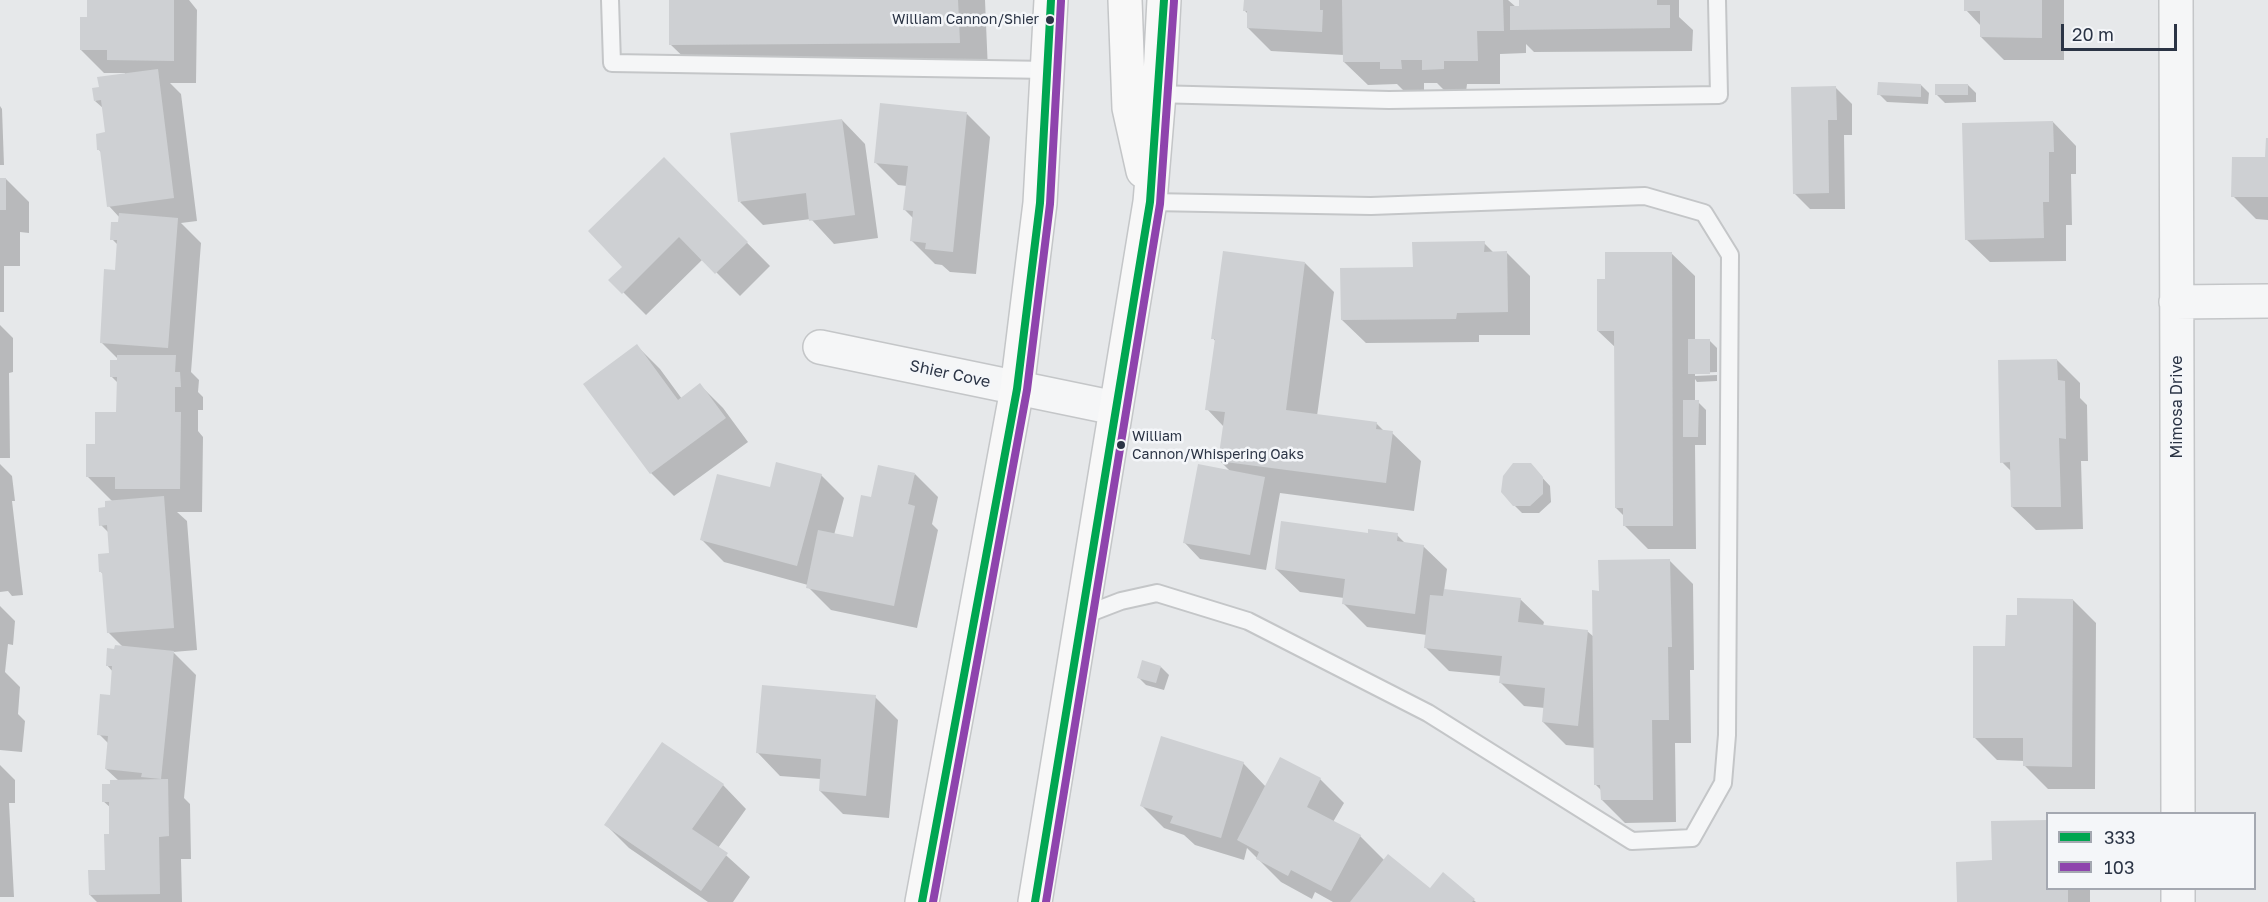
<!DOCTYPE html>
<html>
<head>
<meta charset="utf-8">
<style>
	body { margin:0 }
	#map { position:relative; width:2268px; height:902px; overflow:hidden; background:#e6e8ea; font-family:"Golos Text",sans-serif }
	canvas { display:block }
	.legend { position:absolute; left:2046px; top:812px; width:210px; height:78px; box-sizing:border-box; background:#f4f6f9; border:2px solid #a4a8b1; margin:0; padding:8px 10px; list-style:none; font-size:18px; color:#2b3445 }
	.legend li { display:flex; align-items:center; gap:12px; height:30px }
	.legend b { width:30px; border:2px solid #a4a8b1 }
	.scale { position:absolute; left:2061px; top:24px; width:116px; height:27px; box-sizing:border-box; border:3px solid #2b3445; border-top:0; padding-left:8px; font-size:18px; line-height:21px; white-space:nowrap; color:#2b3445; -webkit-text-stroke:4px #f4f6f9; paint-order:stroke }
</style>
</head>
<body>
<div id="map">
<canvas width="2268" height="902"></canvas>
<ul class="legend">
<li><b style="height:8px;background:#00a651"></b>333</li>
<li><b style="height:8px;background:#8e44ad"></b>103</li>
</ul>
<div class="scale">20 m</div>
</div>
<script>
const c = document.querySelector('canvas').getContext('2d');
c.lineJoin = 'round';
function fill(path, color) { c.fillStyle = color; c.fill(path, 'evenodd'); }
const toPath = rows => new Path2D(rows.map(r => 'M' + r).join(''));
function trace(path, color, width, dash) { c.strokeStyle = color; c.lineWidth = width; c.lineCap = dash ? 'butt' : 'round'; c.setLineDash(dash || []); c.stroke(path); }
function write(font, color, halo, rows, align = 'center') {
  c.font = font + ' "Golos Text",sans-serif'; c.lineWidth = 5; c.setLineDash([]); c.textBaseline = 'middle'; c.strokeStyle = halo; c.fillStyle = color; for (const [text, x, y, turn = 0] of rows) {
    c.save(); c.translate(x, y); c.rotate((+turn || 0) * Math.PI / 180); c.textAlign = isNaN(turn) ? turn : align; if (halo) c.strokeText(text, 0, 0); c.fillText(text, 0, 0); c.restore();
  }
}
const shadow = toPath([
	[88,0,189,0,197,10,196,83,170,83,181,94,197,221,181,223,201,243,191,372,199,380,198,392,203,397,203,410,198,410,198,431,203,437,202,512,177,512,187,521,197,650,173,652,196,675,184,798,190,804,191,859,181,859,182,902,97,902,90,895,106,871,111,836,111,808,103,801,112,785,119,781,106,769,109,744,99,734,111,697,113,672,107,665,115,651,123,647,108,632,104,575,101,572,110,554,109,533,101,525,107,508,113,502,87,476,96,445,118,414,118,383,111,376,119,360,101,342,116,271,118,245,112,239,120,224,120,218,109,206,102,153,99,150,107,134,104,109,95,101,125,75,125,73,104,73,81,50,88,18],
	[671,0,985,0,988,71,700,73,671,45],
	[1246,0,1508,0,1516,7,1520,7,1520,0,1679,0,1679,17,1693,30,1692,51,1534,52,1526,44,1526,53,1500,54,1500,84,1467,84,1466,92,1446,92,1437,83,1424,83,1424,91,1405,92,1397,84,1368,85,1344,62,1344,55,1271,51,1248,28,1248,14,1245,11],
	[1966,0,2064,0,2064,60,2004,60,1981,37,1981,26,1966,10],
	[1921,85,1929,93,1928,104,1887,102,1879,94],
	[1968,85,1976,93,1976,102,1945,103,1937,95],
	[1836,88,1852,104,1852,135,1844,135,1845,209,1810,209,1794,193],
	[0,106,2,109,4,165,0,165],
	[967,114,990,137,976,274,950,272,942,265,935,264,912,241,914,219,905,210,907,186,898,185,875,162],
	[842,120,865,144,878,238,834,244,811,219,763,225,740,202],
	[2053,122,2076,146,2076,174,2071,174,2072,225,2066,225,2066,261,1990,262,1966,239],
	[2268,141,2268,220,2256,219,2233,196,2267,159],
	[664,159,770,266,740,296,703,259,646,315,611,280,625,267],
	[0,179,6,179,29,202,29,233,20,232,20,266,4,266,4,312,0,312],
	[1484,243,1494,253,1507,253,1530,276,1530,335,1479,335,1479,342,1366,343,1342,320,1414,269],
	[1671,253,1695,276,1695,340,1709,340,1717,348,1717,372,1695,373,1695,376,1717,375,1717,381,1697,382,1695,379,1695,402,1698,402,1706,410,1706,445,1695,445,1696,549,1648,549,1624,525,1624,516,1616,508,1616,348,1598,331,1606,281],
	[1305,263,1334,292,1317,416,1376,423,1385,432,1392,433,1421,461,1414,511,1280,493,1266,570,1200,559,1184,542,1231,472,1219,460,1224,427,1207,409,1216,342,1213,338],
	[0,325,13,338,13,372,9,373,10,458,0,458],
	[637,346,660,369,682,399,700,385,723,408,748,442,674,496,651,473,585,384],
	[2057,360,2080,383,2080,398,2087,405,2088,461,2081,461,2083,529,2036,530,2012,507,2012,472,2002,462],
	[0,464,12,476,15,501,12,501,23,595,12,596,8,591,0,592],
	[1538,473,1550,486,1551,502,1539,513,1522,513,1514,505],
	[915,474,938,497,932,524,938,530,917,628,831,610,808,587,808,585,724,562,701,539,771,489,821,475,844,498,834,535,854,539],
	[1369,534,1397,535,1406,544,1423,546,1447,569,1444,591,1520,599,1544,622,1543,626,1587,631,1594,637,1600,592,1670,561,1693,584,1694,670,1690,670,1691,743,1675,743,1676,822,1625,823,1602,800,1602,791,1595,784,1595,748,1566,745,1543,722,1545,708,1524,706,1501,683,1501,676,1449,671,1426,648,1427,635,1367,627,1344,604,1344,598,1300,592,1276,569],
	[2073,600,2096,623,2095,789,2048,789,2025,766,2025,761,1997,760,1974,737,2019,616],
	[0,606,15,621,13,645,8,644,5,672,20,687,18,714,25,721,22,752,0,750],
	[1161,667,1169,675,1164,690,1146,685,1138,677],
	[875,697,898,720,889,818,843,814,820,791,821,779,780,776,757,752],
	[1281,759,1320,779,1344,803,1333,822,1360,836,1385,861,1430,890,1443,875,1476,902,1333,902,1315,892,1312,899,1281,882,1247,848,1244,860,1195,845,1184,835,1164,828,1141,805,1243,763,1266,787],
	[0,765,15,780,15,803,9,803,14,897,0,897],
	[723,785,746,809,718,848,750,877,733,902,708,902,629,848,606,825],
	[2048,888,2090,888,2090,902,1960,902]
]);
const building = toPath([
	[87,0,174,0,174,61,107,60,107,50,80,50,80,17,87,17],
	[669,0,958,0,960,43,669,45],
	[1244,0,1320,0,1320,10,1323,10,1322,32,1247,28,1247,11,1243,11],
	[1342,0,1503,0,1504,31,1477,31,1478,61,1444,61,1444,69,1422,70,1422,60,1401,60,1402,69,1380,69,1380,62,1343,62],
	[1519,0,1657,0,1657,5,1670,5,1670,28,1510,30,1510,6,1519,6],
	[1964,0,2042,0,2042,38,1980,37,1980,11,1964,11],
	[158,69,174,198,107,207,100,150,97,150,96,134,105,132,101,100,94,101,92,88,99,87,97,77],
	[1878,82,1921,84,1921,97,1877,95],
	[1935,84,1968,84,1968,95,1935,95],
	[1836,86,1837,120,1828,120,1829,193,1793,194,1791,87],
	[880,103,967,112,953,252,925,249,926,243,910,241,913,211,903,210,908,166,874,163],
	[842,119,855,215,809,221,806,193,738,202,730,133],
	[2053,121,2054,152,2049,152,2049,202,2043,202,2044,238,1965,240,1962,123],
	[2266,138,2268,138,2268,197,2231,197,2232,157,2265,157],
	[664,157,748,242,715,274,679,237,622,294,608,280,622,267,588,231],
	[0,178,6,178,6,210,0,210],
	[119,213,178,218,168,348,100,343,104,269,115,270,117,240,110,240,111,222,118,222],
	[1485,241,1484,252,1507,251,1508,312,1457,313,1456,319,1341,320,1340,268,1413,267,1412,242],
	[1223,251,1305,262,1286,410,1377,422,1376,429,1393,431,1386,483,1218,461,1225,412,1205,410,1215,339,1211,339],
	[1605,252,1672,252,1673,526,1623,526,1623,508,1615,508,1614,331,1597,331,1597,279,1605,279],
	[1688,339,1710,339,1710,374,1688,374],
	[637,344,678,400,700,383,726,418,650,474,583,384],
	[117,355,176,355,175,372,180,372,181,387,175,387,175,412,181,412,180,489,115,489,115,477,86,477,86,444,95,444,95,412,116,412,117,377,110,377,110,360,117,360],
	[2057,359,2058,380,2065,381,2066,439,2059,438,2061,507,2011,507,2010,462,2000,463,1998,360],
	[1683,400,1699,400,1698,437,1683,437],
	[776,462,822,474,797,566,700,540,717,474,770,487],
	[1513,463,1531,463,1543,477,1543,494,1530,506,1513,506,1501,492,1503,476],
	[1198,464,1265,477,1250,555,1183,543],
	[878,465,915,473,908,504,915,506,894,606,806,588,818,530,853,537,861,495,871,497],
	[164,496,174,628,107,633,102,572,99,572,98,554,109,553,107,525,99,526,98,508,105,507,105,501],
	[1281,521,1368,533,1368,529,1398,533,1397,541,1424,545,1415,614,1342,604,1345,579,1275,569],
	[1670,559,1672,647,1668,647,1669,720,1652,720,1653,800,1601,800,1600,785,1594,785,1592,590,1599,591,1598,560],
	[1444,589,1521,598,1518,622,1588,630,1578,726,1542,722,1545,688,1499,683,1502,656,1424,648,1430,595,1443,596],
	[2017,598,2073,599,2072,767,2023,766,2023,738,1973,738,1973,646,2005,646,2006,615,2017,615],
	[115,645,174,651,161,779,141,777,142,773,105,769,108,736,97,735,100,694,110,695,112,666,106,666,107,648,114,649],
	[1142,660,1161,666,1156,683,1137,678],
	[762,685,876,695,866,796,819,791,821,759,756,753],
	[1161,736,1244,762,1221,838,1170,823,1173,816,1140,806],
	[662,742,724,784,692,829,728,853,701,891,604,825],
	[1280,757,1321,778,1307,807,1361,835,1331,891,1291,870,1288,876,1256,859,1259,852,1237,840],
	[168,779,169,836,159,837,160,894,89,895,88,870,105,870,104,834,109,834,109,802,102,802,102,784,110,784,110,780],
	[2048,820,2048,888,2068,888,2068,902,1957,902,1956,862,1992,860,1991,821],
	[1388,854,1430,888,1443,872,1475,899,1472,902,1350,902]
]);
const service = toPath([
	[610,0,612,63,1049,70],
	[1153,94,1389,100,1719,95,1717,0],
	[1082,616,1121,601,1157,593,1248,621,1428,713,1632,841,1692,838,1723,783,1727,735,1730,255,1704,213,1645,196,1371,206,1150,202]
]);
const minor = toPath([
	[2176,0,2178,814],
	[2176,302,2268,301],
	[820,347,1115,408],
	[2178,888,2178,902]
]);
const secondary = toPath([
	[1125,0,1129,108,1143,171],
	[922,902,1017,389,1040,203,1051,0],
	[1035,902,1150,202,1159,94,1164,0]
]);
const bus1 = toPath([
	[922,902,1017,389,1040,203,1051,0],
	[1035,902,1150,202,1164,0]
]);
const bus2 = toPath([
	[933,902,1027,390,1050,204,1061,1],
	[1046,902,1160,204,1174,1]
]);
const markers = [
	[1050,20,5,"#2b3445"],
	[1121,445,5,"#2b3445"]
];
const busNames = [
	["William Cannon/Shier",1039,20],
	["William",1132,437,"left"],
	["Cannon/Whispering Oaks",1132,455,"left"]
];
const streetNames = [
	["Shier Cove",950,374,12],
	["Mimosa Drive",2177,407,-90]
];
fill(shadow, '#0003');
fill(building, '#ced0d3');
trace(service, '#c4c6c8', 20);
trace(minor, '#c4c6c8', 36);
trace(secondary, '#c4c6c8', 36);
trace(service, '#f5f6f7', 16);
trace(minor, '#f5f6f7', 33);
trace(secondary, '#f8f8f8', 33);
trace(bus1, '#00a651', 8);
trace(bus2, '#8e44ad', 8);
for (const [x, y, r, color] of markers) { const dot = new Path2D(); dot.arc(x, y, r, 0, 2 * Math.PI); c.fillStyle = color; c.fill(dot); trace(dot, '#f4f6f9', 2); }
write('14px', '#2b3445', '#f4f6f9', busNames, 'right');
write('16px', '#2b3445', '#f4f6f9', streetNames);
</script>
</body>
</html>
